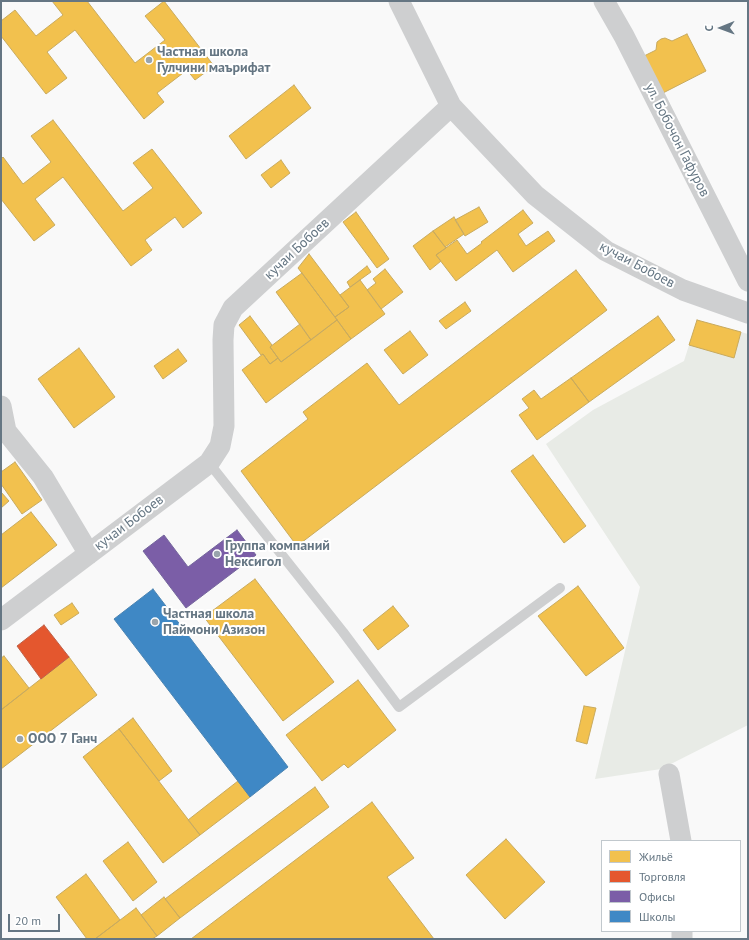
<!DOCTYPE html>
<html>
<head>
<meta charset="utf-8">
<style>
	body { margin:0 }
	#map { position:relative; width:749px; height:940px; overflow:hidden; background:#f9f9f9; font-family:"PT Sans",sans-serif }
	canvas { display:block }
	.frame { position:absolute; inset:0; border:2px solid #657683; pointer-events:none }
	.legend { position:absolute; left:601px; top:840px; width:140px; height:92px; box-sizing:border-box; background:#fff; border:1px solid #c1c8cd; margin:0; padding:5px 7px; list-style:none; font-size:12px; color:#657683 }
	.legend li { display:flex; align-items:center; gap:8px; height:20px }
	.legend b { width:20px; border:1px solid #c1c8cd }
	.north { position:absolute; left:701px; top:8px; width:40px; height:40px; -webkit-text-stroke:3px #fff; paint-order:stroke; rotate:269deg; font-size:11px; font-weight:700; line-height:16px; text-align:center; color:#657683 }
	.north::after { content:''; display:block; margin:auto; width:14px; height:18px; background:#657683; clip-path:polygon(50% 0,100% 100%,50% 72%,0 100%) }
	.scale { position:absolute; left:8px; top:914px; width:52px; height:18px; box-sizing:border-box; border:2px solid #657683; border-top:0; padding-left:5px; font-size:12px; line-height:14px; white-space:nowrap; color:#657683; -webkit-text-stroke:3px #fff; paint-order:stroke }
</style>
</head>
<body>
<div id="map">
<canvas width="749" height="940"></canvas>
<div class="frame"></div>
<ul class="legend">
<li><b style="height:11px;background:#f2c14e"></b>Жильё</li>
<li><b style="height:11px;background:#e4572e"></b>Торговля</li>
<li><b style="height:11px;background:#7b5ea7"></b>Офисы</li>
<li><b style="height:11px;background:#3f88c5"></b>Школы</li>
</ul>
<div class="north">С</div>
<div class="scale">20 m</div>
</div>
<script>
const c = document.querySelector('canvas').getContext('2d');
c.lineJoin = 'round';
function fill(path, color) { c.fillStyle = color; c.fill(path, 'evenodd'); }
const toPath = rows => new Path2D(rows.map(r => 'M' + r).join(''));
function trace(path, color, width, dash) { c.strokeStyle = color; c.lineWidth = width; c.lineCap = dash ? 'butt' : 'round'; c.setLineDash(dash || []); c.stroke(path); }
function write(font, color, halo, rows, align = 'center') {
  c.font = font + ' "PT Sans",sans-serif'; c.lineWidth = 4; c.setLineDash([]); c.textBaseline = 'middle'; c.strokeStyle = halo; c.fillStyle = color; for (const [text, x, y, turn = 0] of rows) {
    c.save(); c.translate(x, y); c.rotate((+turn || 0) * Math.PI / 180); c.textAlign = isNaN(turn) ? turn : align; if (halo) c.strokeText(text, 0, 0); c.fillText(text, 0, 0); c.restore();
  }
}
const green = toPath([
	[697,320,748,334,748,725,661,769,595,779,640,587,546,444,593,410,684,361]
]);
const homes = toPath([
	[52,1,87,1,135,63,165,40,145,16,164,1,214,66,195,80,187,70,157,93,164,102,144,119,75,30,47,52,67,78,46,94,1,36,1,21,15,10,36,36,63,15,52,1],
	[687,34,706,71,661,94,642,57,656,50,657,42,661,39,665,38,672,41,687,34],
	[294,85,311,108,246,159,229,136,294,85],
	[53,120,123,211,153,188,133,163,152,149,202,213,183,228,175,217,145,240,152,250,131,266,63,177,35,199,55,225,34,241,1,199,1,159,3,157,23,184,51,162,31,136,53,120],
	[281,160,290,173,271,188,261,175,281,160],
	[479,207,488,222,465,236,455,220,479,207],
	[523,210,533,223,518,234,526,246,548,231,555,241,513,272,497,250,456,281,436,255,457,240,467,254,482,243,481,242,523,210],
	[356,212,389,259,377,268,343,222,356,212],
	[454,217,464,234,445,247,433,231,454,217],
	[433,231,446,248,436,255,441,261,430,270,413,246,433,231],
	[309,254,349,307,335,317,298,268,309,254],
	[367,266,371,272,350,287,347,282,367,266],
	[385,269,403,292,381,309,367,290,376,283,373,279,385,269],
	[576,270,607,310,297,546,241,471,308,419,303,412,367,363,399,405,576,270],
	[302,273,337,320,311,340,276,292,302,273],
	[360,280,385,314,351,339,335,317,349,307,340,295,360,280],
	[465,302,471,311,446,329,439,321,465,302],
	[250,316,272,345,270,347,278,358,270,364,263,354,261,355,239,325,250,316],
	[658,316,675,340,589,402,571,378,658,316],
	[337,320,351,339,266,403,242,370,263,354,270,364,278,358,281,362,337,320],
	[697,320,741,332,734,358,689,345,697,320],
	[300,324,311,340,281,362,270,347,300,324],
	[410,331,428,355,403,374,384,350,410,331],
	[79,348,115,397,74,428,38,379,79,348],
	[178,349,187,361,163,379,154,366,178,349],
	[571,378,589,402,537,440,519,415,529,408,522,399,534,390,541,399,571,378],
	[533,455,586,526,564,543,511,471,533,455],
	[15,462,42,500,22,514,1,484,1,472,15,462],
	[1,492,9,501,1,508,1,492],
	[31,512,57,545,1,588,1,535,31,512],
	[255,579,334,682,283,721,204,617,255,579],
	[578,586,624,648,586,676,538,616,578,586],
	[72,603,79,613,61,625,54,615,72,603],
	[393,606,409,626,378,650,363,630,393,606],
	[4,656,29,688,1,710,1,658,4,656],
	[69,657,97,695,1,769,1,710,69,657],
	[358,680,396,730,348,768,344,764,322,781,286,735,358,680],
	[584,706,596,708,587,744,576,741,584,706],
	[133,718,172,771,159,781,119,729,133,718],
	[119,729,200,835,163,863,83,757,119,729],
	[238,781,250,797,200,835,188,820,238,781],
	[315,787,329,807,180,918,165,899,315,787],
	[372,802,414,858,387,877,434,939,191,939,372,802],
	[506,839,545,882,505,919,466,875,506,839],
	[128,842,157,882,133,901,103,861,128,842],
	[86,874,120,920,95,939,87,939,56,897,86,874],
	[164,897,180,918,157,936,141,915,164,897],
	[136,908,157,936,152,939,95,939,136,908]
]);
const shops = toPath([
	[44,625,69,657,41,679,17,646,44,625]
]);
const offices = toPath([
	[237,530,256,555,186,608,143,551,164,535,188,567,237,530]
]);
const schools = toPath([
	[153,589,288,767,250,797,114,619,153,589]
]);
const lane = toPath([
	[209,463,343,632,399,707,560,588]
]);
const street = toPath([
	[399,1,451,106],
	[604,1,624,36,748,281],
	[1,406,6,431,43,477,89,554],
	[1,620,209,463,220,446,224,426,223,340,224,325,233,308,451,106,535,195,606,251,683,290,748,313],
	[669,774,681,841],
	[682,931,682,939]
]);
const markers = [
	[149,60,4,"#99a4ac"],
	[217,554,4,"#99a4ac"],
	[155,622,4,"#99a4ac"],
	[20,739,4,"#99a4ac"]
];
const poiNames = [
	["Частная школа",157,52],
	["Гулчини маърифат",157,68],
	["Группа компаний",225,546],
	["Нексигол",225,562],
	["Частная школа",163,614],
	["Паймони Азизон",163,630],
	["ООО 7 Ганч",28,739]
];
const streetNames = [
	["ул. Бобочон Гафуров",677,140,63],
	["кучаи Бобоев",297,249,-43],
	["кучаи Бобоев",637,265,28],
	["кучаи Бобоев",129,523,-37]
];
fill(green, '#e8ebe6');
fill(homes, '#f2c14e');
trace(homes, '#c8aa5e', 1);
fill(shops, '#e4572e');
trace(shops, '#be6048', 1);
fill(offices, '#7b5ea7');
trace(offices, '#74659c', 1);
fill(schools, '#3f88c5');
trace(schools, '#4a83b1', 1);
trace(lane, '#cecfd0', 10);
trace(street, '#cecfd0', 21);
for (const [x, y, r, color] of markers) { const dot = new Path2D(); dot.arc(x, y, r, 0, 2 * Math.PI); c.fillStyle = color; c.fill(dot); trace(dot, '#fff', 1.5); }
write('bold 14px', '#657683', '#fff', poiNames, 'left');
write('14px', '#657683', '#fff', streetNames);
</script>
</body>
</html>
